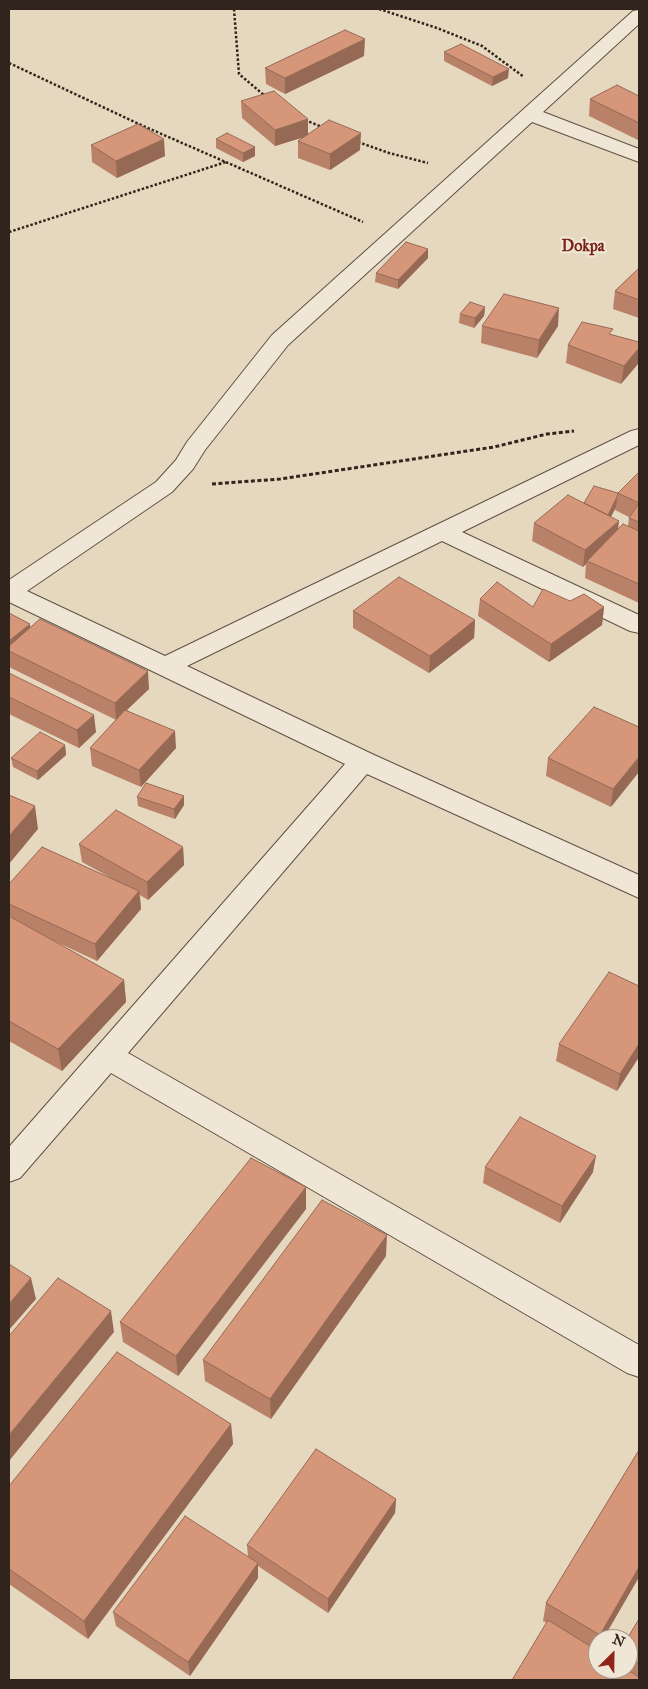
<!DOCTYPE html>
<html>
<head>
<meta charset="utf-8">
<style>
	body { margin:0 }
	#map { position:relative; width:648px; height:1689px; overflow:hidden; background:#e6d8bf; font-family:"IM FELL Great Primer",serif }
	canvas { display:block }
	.frame { position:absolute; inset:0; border:10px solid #30241d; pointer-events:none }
	.north { position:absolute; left:588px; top:1629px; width:50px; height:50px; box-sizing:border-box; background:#efe6d5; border:1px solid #a3988b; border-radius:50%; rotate:23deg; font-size:14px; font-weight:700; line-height:20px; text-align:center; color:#30241d }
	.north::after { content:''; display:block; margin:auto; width:18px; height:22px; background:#8f2418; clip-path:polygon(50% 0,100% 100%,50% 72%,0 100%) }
</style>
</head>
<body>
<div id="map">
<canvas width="648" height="1689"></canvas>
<div class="frame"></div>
<div class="north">N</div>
</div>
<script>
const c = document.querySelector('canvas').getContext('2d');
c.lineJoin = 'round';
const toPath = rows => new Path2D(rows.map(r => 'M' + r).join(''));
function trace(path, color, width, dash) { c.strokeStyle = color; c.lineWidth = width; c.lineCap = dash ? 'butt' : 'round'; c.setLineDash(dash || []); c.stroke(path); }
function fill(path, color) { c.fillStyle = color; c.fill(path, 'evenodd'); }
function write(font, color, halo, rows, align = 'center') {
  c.font = font + ' "IM FELL Great Primer",serif'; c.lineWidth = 4.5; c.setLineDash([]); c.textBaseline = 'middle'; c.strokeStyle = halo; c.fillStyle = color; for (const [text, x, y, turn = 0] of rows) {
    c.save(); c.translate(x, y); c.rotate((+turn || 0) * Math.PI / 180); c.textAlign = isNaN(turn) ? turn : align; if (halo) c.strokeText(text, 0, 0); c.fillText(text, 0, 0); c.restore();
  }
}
const pathFar1 = toPath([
	[234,9,239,74,265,96],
	[379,9,437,28,482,46,524,77],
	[9,63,141,125,363,222],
	[305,120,322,127],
	[358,142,389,153,428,163],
	[9,232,226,162]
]);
const path = toPath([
	[212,484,280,479,494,447,547,434,574,431]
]);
const minor = toPath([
	[639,10,639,24,543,112,639,149,639,162,532,122,288,345,205,450,193,469,172,492,27,591,165,656,631,431,639,429,639,445,462,532,639,615,639,633,630,631,442,541,187,666,372,754,639,875,639,898,367,774,128,1053,639,1345,639,1377,627,1373,111,1073,20,1178,9,1182,9,1147,345,764,9,602,9,580,156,482,176,460,187,442,272,335,633,11,639,10]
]);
const wall = toPath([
	[444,52,508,78,492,86,444,61],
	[364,56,285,94,266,84,265,68],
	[639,96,639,139,638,140,589,116,590,99],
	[241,101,308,134,360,150,330,170,298,158,298,141,303,137,275,146,242,118],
	[216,139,255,156,243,162,216,148],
	[91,145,165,156,117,178,92,162],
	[428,249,428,258,398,289,375,282,376,273],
	[639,268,639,318,613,309,615,291],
	[485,307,484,316,474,328,459,323,460,314],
	[482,326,558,326,537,358,481,343],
	[612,335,639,342,621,384,566,363,568,345],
	[639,472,639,603,585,578,586,564,583,567,532,541,534,523,584,503,618,493],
	[616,507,615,510,629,517,628,526,618,529,611,517],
	[480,599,533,607,570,601,604,607,602,625,549,662,478,616],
	[353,611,475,620,474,638,429,673,353,628],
	[9,613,30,628,149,689,127,710,176,748,141,787,92,766,90,748,116,720,9,667],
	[9,673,96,732,79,748,9,714],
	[639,727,611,807,546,776,548,758],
	[65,745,66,755,38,780,13,767,11,758],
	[184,796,184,805,175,819,138,806,137,797],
	[79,844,183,847,184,865,148,900,140,895,141,909,97,961,52,940,124,980,126,1002,62,1071,9,1041,9,884,113,879,82,862],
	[639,986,639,1057,617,1091,556,1061,559,1044],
	[485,1167,593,1172,560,1223,483,1183],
	[306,1187,306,1209,178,1376,123,1342,120,1322],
	[386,1256,271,1419,205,1381,203,1360],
	[231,1424,233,1444,88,1639,9,1584,9,1486],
	[639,1450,639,1577,603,1639,598,1639,598,1648,597,1651,598,1651,598,1669,628,1669,628,1639,627,1639,639,1619,639,1680,512,1680,547,1623,543,1621,546,1603],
	[396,1499,395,1513,328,1613,258,1566,258,1578,190,1676,116,1626,113,1612,248,1557,247,1545]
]);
const shadedWall = toPath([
	[365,39,364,56,285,94,285,78],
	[509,69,508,78,492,86,493,77],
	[308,119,308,136,275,146,275,130],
	[639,128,639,139,638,140],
	[361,133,360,150,330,170,330,154],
	[164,139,165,156,117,178,116,161],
	[255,147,255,156,243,162,243,153],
	[428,249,428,258,398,289,398,280],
	[485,307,484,316,474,328,475,318],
	[559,308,558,326,537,358,539,340],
	[639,348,639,363,621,384,624,366],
	[617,497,616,507,606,526,607,516],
	[619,521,617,539,587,561,586,564,583,567,585,550],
	[604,607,602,625,549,662,551,644],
	[475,620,474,638,429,673,430,656],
	[30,624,31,633,9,651,9,641],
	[148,671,149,689,116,720,115,703],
	[94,715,96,732,79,748,77,730],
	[175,731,176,748,141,787,139,770],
	[65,745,66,755,38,780,37,771],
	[639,757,639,772,611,807,613,789],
	[184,796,184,805,175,819,174,809],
	[35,806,38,829,9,864,9,836],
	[183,847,184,865,148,900,147,882],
	[139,891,141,909,97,961,95,944],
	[124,980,126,1002,62,1071,58,1049],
	[639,1044,639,1057,617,1091,620,1074],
	[596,1156,593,1172,560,1223,562,1206],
	[306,1187,306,1209,178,1376,176,1356],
	[387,1235,386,1256,271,1419,270,1399],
	[31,1278,36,1299,9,1330,9,1304],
	[111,1311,114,1332,9,1461,9,1435],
	[231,1424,233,1444,88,1639,84,1621],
	[396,1499,395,1513,328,1613,328,1599],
	[258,1563,258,1578,190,1676,188,1662],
	[639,1567,639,1577,603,1639,599,1639,600,1635]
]);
const building = toPath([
	[345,30,365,39,285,78,265,68,345,30],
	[461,44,509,69,493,77,444,52,461,44],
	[617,85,639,96,639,123,590,99,617,85],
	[274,91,308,119,275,130,241,101,274,91],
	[329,120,361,133,330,154,298,141,329,120],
	[138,124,164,139,116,161,91,145,138,124],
	[227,133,255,147,243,153,216,139,227,133],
	[406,242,428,249,398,280,376,273,406,242],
	[639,268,639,300,615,291,639,268],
	[504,294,559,308,539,340,482,326,504,294],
	[470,302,485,307,475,318,460,314,470,302],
	[582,322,613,329,609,334,639,342,639,348,624,366,568,345,582,322],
	[639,472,639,522,629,518,639,503,618,493,639,472],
	[594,486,618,493,617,497,608,515,584,503,594,486],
	[568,495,619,521,585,550,534,523,568,495],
	[623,524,639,531,639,584,587,561,623,524],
	[399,577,475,620,430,656,353,611,399,577],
	[497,582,533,607,543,589,570,601,584,594,604,607,551,644,480,599,497,582],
	[9,613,30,624,9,641,9,613],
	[40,619,148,671,115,703,9,651,9,646,40,619],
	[9,673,94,715,77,730,9,697,9,673],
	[594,707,639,727,639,757,613,789,548,758,594,707],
	[125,710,175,731,139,770,90,748,125,710],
	[40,732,65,745,37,771,11,758,40,732],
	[146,783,184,796,174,809,137,797,146,783],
	[9,795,35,806,9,836,9,795],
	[116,810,183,847,147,882,79,844,116,810],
	[42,847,139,891,95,944,9,904,9,884,42,847],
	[9,916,124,980,58,1049,9,1021,9,916],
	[609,972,639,986,639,1044,620,1074,559,1044,609,972],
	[520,1117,596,1156,562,1206,485,1167,520,1117],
	[251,1158,306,1187,176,1356,120,1322,251,1158],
	[322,1200,387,1235,270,1399,203,1360,322,1200],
	[9,1264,31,1278,9,1304,9,1264],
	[58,1278,111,1311,9,1435,9,1336,58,1278],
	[117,1352,231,1424,84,1621,9,1569,9,1486,117,1352],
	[316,1449,396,1499,328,1599,247,1545,316,1449],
	[639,1450,639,1567,600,1635,546,1603,639,1450],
	[185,1516,258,1563,188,1662,113,1612,185,1516],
	[639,1619,639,1664,628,1657,628,1639,627,1639,639,1619],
	[548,1620,598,1651,598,1669,626,1669,639,1677,639,1680,512,1680,548,1620]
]);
const farQuarternames = [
	["Dokpa",583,247]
];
trace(minor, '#5e5146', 2);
trace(pathFar1, '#30241d', 2.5, [2.5, 2]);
trace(path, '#30241d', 3, [4, 2.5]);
fill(minor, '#efe6d5');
fill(wall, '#b88168');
fill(shadedWall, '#966955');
fill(building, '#d69679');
trace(building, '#966955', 1);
write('bold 16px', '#7a1f14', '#efe6d5', farQuarternames);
</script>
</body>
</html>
